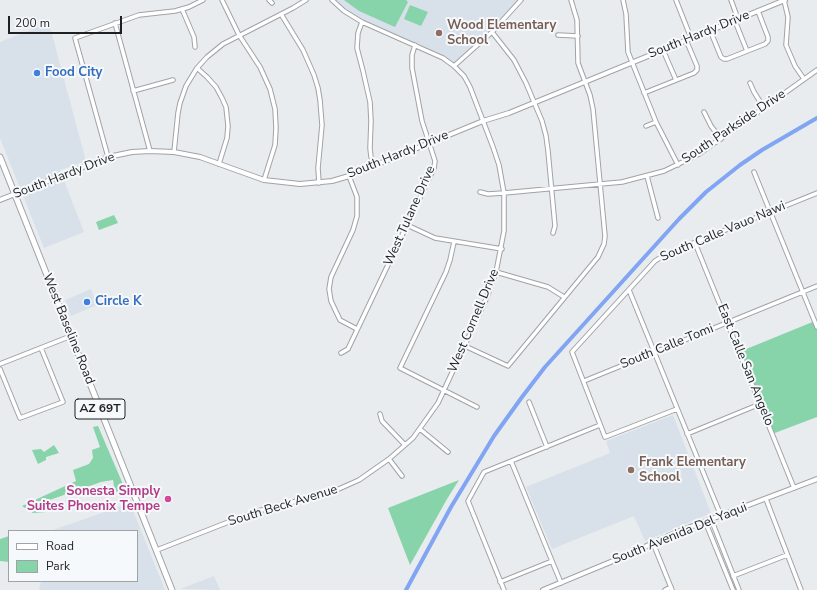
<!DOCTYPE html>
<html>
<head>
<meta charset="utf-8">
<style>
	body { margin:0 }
	#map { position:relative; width:817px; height:590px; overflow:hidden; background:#e8ecee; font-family:"Nunito Sans",sans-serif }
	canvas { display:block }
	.legend { position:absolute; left:8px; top:530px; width:130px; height:52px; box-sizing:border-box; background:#f6f9fc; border:1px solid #a0a2a4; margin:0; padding:5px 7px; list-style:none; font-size:12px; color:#1f2021 }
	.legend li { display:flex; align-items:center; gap:8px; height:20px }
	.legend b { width:20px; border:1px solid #a0a2a4 }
	.scale { position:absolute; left:8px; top:16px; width:114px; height:18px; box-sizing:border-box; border:2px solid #1f2021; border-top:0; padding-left:5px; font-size:12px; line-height:14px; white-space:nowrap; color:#1f2021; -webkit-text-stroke:3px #f6f9fc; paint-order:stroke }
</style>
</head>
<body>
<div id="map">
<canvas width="817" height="590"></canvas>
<ul class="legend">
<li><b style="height:5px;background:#fff"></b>Road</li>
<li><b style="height:11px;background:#87d3aa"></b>Park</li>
</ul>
<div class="scale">200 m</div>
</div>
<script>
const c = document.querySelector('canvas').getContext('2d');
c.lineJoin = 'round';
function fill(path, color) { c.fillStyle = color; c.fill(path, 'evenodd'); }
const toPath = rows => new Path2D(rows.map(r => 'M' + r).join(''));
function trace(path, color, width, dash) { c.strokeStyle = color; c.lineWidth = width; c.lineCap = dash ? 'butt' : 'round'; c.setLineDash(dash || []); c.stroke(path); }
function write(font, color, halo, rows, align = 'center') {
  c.font = font + ' "Nunito Sans",sans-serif'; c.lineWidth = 4; c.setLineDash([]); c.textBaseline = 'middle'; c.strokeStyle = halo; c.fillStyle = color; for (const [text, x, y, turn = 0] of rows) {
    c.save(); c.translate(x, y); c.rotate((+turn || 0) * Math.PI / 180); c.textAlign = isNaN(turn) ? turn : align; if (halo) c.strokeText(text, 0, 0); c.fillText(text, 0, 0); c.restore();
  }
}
const built = toPath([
	[332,0,521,0,506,18,454,66,443,58,362,22],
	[49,23,86,161,60,170,84,232,44,248,0,138,0,42],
	[91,289,97,305,71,316,65,300],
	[673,415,711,513,645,541,634,516,552,549,526,487,610,453,606,441],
	[130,503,165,590,39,590,41,581,137,581,137,531,50,531],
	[214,576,220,590,180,589]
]);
const green = toPath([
	[344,0,406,0,408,2,395,27,359,11],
	[410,5,428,12,421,26,404,19],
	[114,215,118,223,99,230,96,222],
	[815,321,817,327,817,417,772,434,739,352],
	[98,426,125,489,120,494,119,491,115,492,113,480,101,482,41,503,46,512,33,513,22,506,76,481,73,470,89,464,93,458,92,450,100,447,93,427],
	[54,445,59,453,46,457,46,460,38,464,32,450,41,449,44,452],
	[459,480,447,499,410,565,388,508],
	[9,536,9,562,0,561,0,539]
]);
const canal = toPath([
	[406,590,451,507,494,436,522,397,545,367,679,219,706,192,740,165,762,150,817,118]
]);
const minor = toPath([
	[222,0,239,35,260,67,270,89,275,109,276,128,275,145,264,180],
	[269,0,272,3],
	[623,0,626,14,628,52,656,122,678,165],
	[676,0,691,38],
	[731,0,738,19],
	[784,0,788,17,786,45,795,66,804,79],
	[182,9,194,37,195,47],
	[281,14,303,50,314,75,318,88,320,100,322,125,318,168,319,183],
	[735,21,747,51],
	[362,22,358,33,357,48,363,71,370,102,371,121,370,148,371,157,374,166],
	[115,23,150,151],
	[710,30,721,57,724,59,727,59,765,44,768,41,768,37,758,11],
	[492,32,514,60,526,83,542,121,546,136,548,151,555,226,553,233],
	[558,35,578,36],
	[663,50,676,80],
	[454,66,492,32,521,0],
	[197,68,207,77,216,87,222,98,226,107,228,126,227,138,219,164],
	[750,83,754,92,764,108],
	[133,91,173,80],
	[644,93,694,73,697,70,697,66,686,40],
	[704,112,711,126,721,139],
	[646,126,656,122],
	[174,152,178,113,180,103,186,86,197,68,207,57,223,44,293,8,306,0],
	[108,157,75,38,139,15,175,11,189,7,203,0],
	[754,172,817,327],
	[349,176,357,197,357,216,353,230,331,277,329,289,331,301,340,320,357,329],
	[647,176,658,218],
	[480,192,488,194,504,193,622,182,664,171,699,154,817,70],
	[407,225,435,238,502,249],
	[454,242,450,260,446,272,400,368,477,407],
	[695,243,794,488],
	[496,272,548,287,564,297],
	[629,290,721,516],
	[465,346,508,366,598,257,604,244,605,236,593,109,590,95,578,63,577,20,571,0],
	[341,353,348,349,434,168,435,161,422,121,412,68,412,55,415,45],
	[0,364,71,336],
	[0,369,20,418,63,402,41,348],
	[584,381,817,286],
	[529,402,547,447],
	[677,409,605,437,572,352,655,261,666,254,817,193],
	[380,414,382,421,405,445],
	[420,429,448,452],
	[687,434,760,404],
	[389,459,402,476],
	[511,461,561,583],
	[766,499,801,590],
	[653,543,672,590],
	[157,550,254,512,332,492,359,480,389,459,413,438,438,403,487,297,496,272,504,231,504,193,499,165,493,147,470,87,464,76,454,66,443,58,362,22,344,11,332,0],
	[733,576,787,555],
	[500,582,552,561],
	[504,590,468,501,484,472,600,425],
	[665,590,671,587],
	[733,590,707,526,708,521,713,524,739,590]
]);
const tertiary = toPath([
	[0,200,108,157,132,152,150,151,174,152,200,157,264,180,300,184,332,181,349,176,483,121,509,113,785,0],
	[543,590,625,556,677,532,817,479]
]);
const primary = toPath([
	[0,157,172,590]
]);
const markers = [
	[439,33,4,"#8d6e63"],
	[37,73,4,"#3f7fe0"],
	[87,302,4,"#3f7fe0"],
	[631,470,4,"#8d6e63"],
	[168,499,4,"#d1479c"]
];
const shields = [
	[100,409,50]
];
const shieldNames = [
	["AZ 69T",100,409]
];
const educationNames = [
	["Wood Elementary",447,26],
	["School",447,41],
	["Frank Elementary",639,463],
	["School",639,478]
];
const streetNames = [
	["South Hardy Drive",699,35,-22],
	["South Parkside Drive",734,127,-34],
	["South Hardy Drive",398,155,-22],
	["South Hardy Drive",64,176,-21],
	["West Tulane Drive",410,216,-66],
	["South Calle Vauo Nawi",723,232,-23],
	["West Cornell Drive",474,321,-67],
	["West Baseline Road",68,329,68],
	["South Calle Tomi",667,347,-22],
	["East Calle San Angelo",745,365,68],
	["South Beck Avenue",283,506,-17],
	["South Avenida Del Yaqui",680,534,-22]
];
const shopNames = [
	["Food City",45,73],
	["Circle K",95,302]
];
const hotelNames = [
	["Sonesta Simply",160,492],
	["Suites Phoenix Tempe",160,507]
];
fill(built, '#d8e1e9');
fill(green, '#87d3aa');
trace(canal, '#82a5f3', 4);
trace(minor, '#a0a3a6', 5.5);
trace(tertiary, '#a0a3a6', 6);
trace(primary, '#a0a3a6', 7);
trace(minor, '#fff', 3.5);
trace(tertiary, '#fff', 4);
trace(primary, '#fff', 5);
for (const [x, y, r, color] of markers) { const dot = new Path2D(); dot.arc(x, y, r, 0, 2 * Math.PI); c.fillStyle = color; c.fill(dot); trace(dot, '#f6f9fc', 1.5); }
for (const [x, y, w] of shields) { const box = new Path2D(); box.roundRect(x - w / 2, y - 10, w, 20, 3); c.fillStyle = '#f6f9fc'; c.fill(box); trace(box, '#1f2021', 1); }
write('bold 12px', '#1f2021', null, shieldNames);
write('bold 13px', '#785e54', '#f6f9fc', educationNames, 'left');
write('13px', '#1f2021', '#f6f9fc', streetNames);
write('bold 13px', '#366cbe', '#f6f9fc', shopNames, 'left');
write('bold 13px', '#b23c85', '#f6f9fc', hotelNames, 'right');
</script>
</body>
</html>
